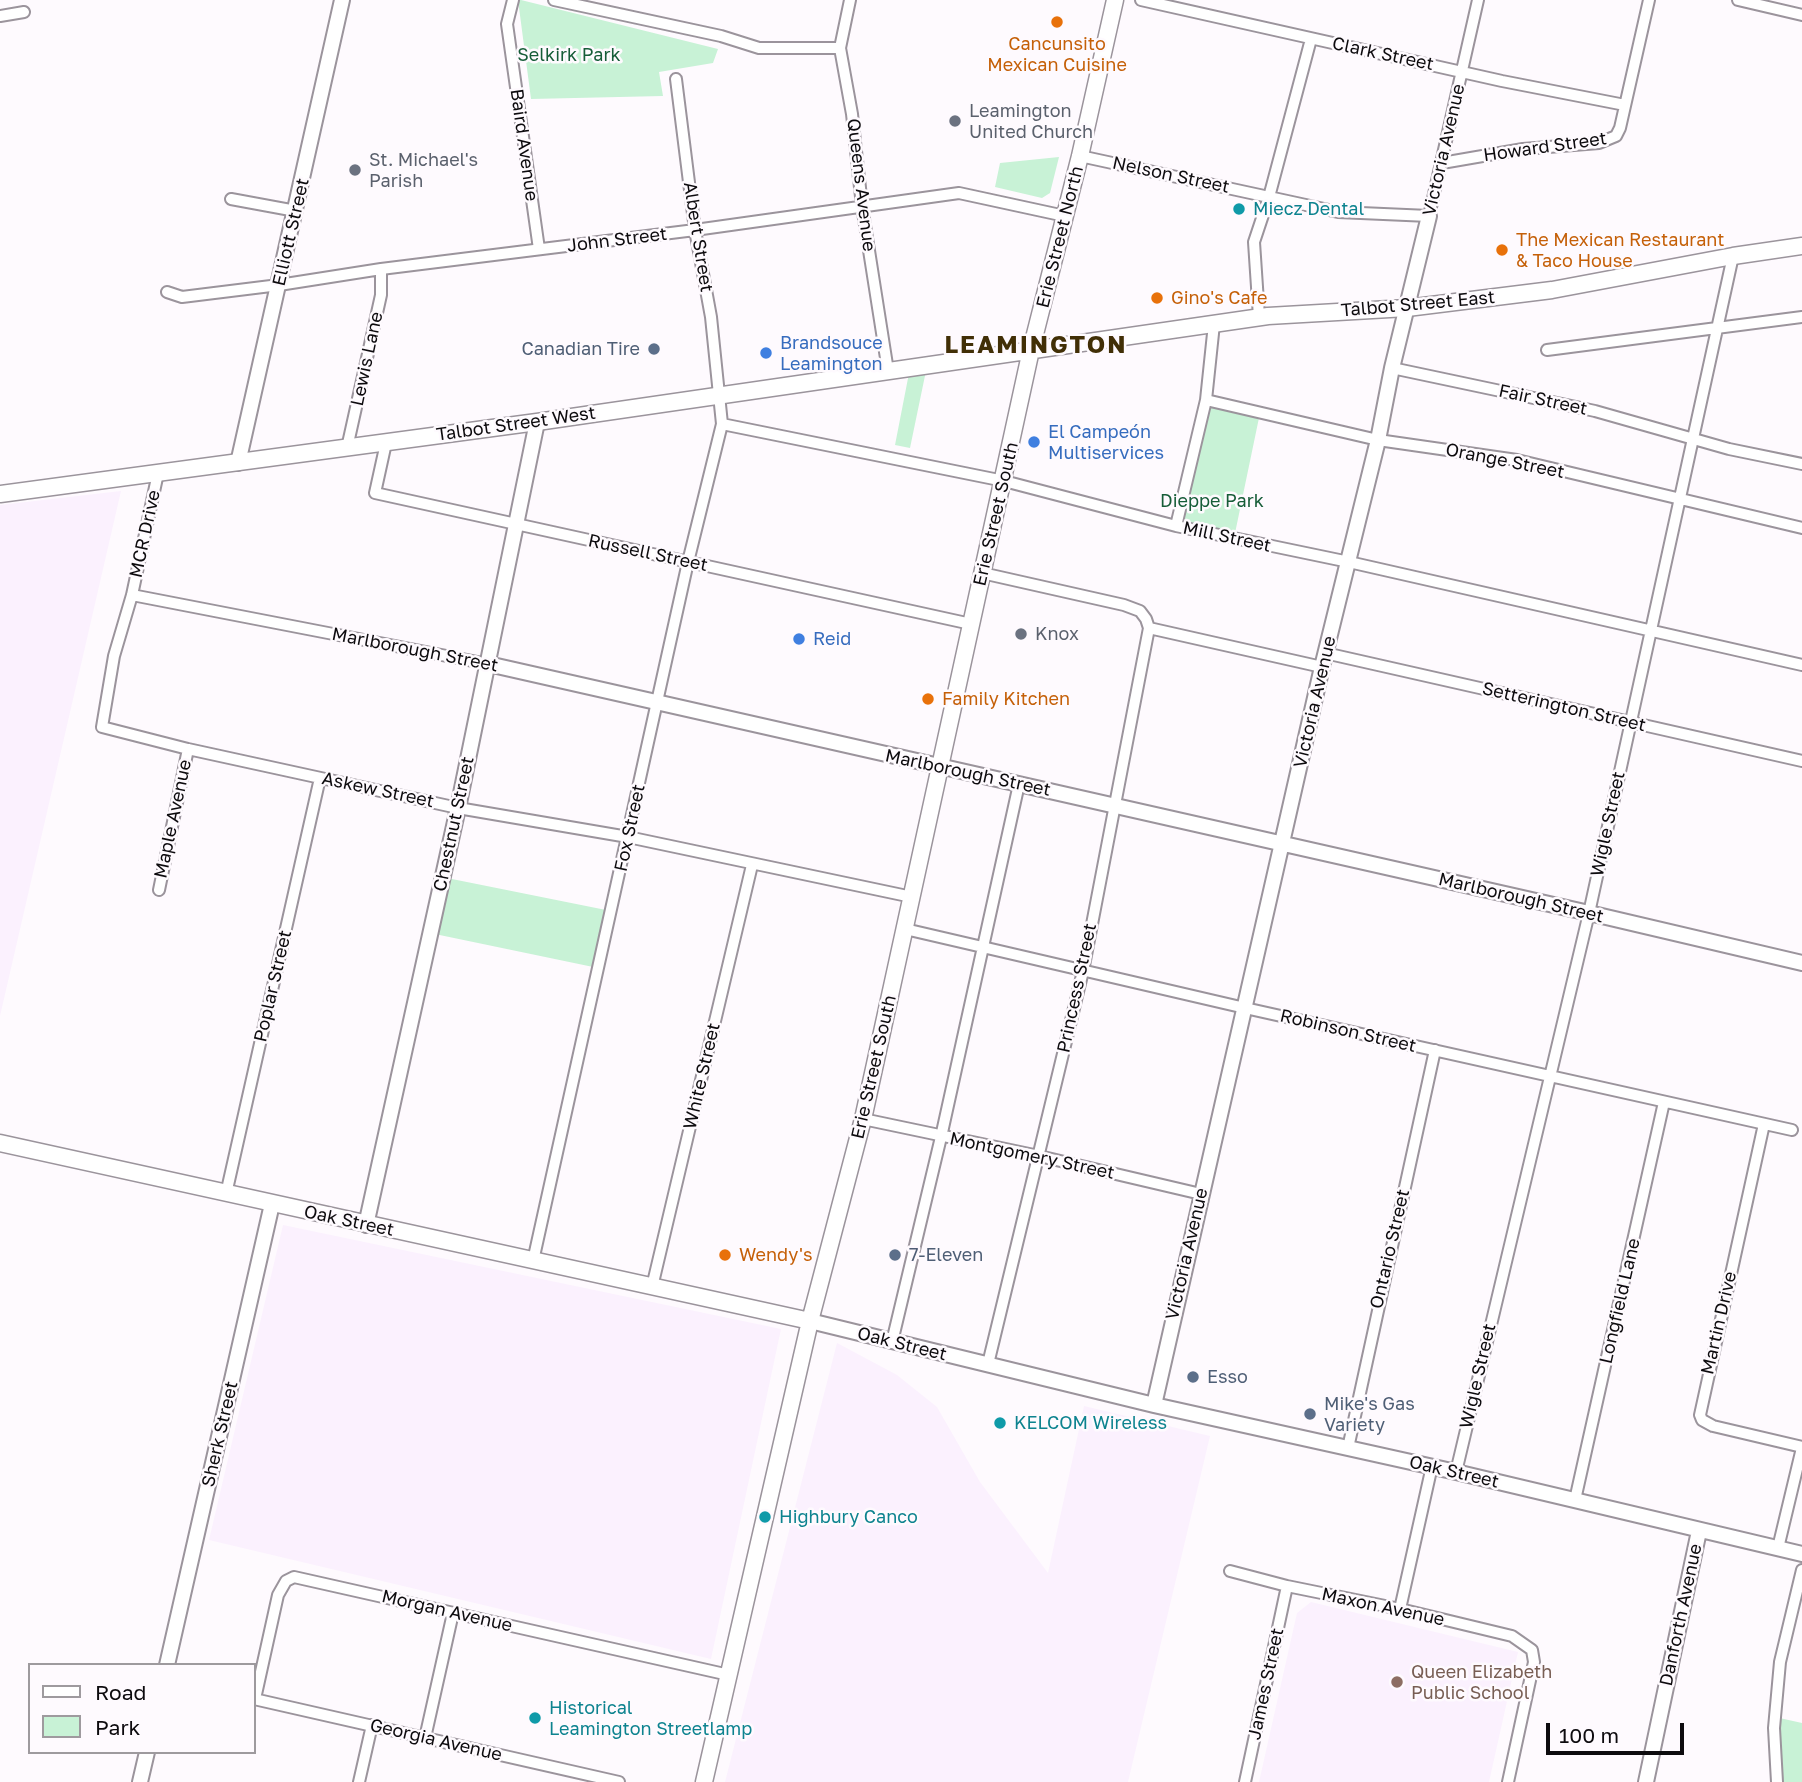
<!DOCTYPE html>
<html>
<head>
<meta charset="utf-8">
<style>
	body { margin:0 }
	#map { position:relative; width:1802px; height:1782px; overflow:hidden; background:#fefafe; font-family:"Golos Text",sans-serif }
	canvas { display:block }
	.legend { position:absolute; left:28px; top:1663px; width:228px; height:91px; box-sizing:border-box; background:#fefafe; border:2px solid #9e9a9e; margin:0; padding:9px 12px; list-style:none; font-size:21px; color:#0d0b0e }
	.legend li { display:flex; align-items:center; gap:14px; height:35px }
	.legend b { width:35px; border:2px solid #9e9a9e }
	.scale { position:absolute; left:1546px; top:1723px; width:138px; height:32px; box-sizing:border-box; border:4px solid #0d0b0e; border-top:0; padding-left:9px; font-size:21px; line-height:24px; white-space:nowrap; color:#0d0b0e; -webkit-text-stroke:5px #fefafe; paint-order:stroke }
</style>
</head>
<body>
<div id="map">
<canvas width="1802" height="1782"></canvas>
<ul class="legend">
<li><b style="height:9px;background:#fff"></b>Road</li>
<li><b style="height:19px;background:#c8f2d6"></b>Park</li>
</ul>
<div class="scale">100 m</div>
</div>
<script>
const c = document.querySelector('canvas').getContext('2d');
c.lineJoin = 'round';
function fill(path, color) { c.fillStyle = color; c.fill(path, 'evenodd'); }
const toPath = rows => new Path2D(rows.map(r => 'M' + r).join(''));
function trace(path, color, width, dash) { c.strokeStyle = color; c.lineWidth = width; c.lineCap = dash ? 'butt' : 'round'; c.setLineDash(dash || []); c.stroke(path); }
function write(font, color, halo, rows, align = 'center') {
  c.font = font + ' "Golos Text",sans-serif'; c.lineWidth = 5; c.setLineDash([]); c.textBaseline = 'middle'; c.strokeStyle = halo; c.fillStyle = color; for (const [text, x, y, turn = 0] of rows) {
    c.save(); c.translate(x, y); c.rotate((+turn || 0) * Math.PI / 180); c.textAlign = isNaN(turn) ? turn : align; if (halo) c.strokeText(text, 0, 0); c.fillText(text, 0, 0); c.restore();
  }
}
const built = toPath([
	[121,491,0,1016,0,505],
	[283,1225,781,1329,711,1659,209,1540],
	[837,1343,897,1375,937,1407,980,1482,1048,1573,1084,1406,1210,1436,1128,1782,725,1782],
	[1311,1602,1518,1652,1489,1782,1259,1782,1297,1613]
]);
const green = toPath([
	[518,0,521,0,718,49,713,63,659,72,663,96,531,99],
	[1059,157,1050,193,1042,198,995,187,1000,163],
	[927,366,910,448,895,445,910,368],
	[1206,400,1260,413,1234,538,1176,526],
	[442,877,611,911,598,968,430,933],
	[1775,1717,1802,1723,1802,1782,1777,1782]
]);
const minor = toPath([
	[513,0,507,24,539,249],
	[554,0,721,36,759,48,840,48],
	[850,0,840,48,852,114,862,206,888,371],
	[1141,0,1502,81,1625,105],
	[1738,0,1802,15],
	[0,16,24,12],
	[1080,156,1338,212,1429,216,1478,0],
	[1442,163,1523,149,1599,143,1616,136,1620,128,1649,0],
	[231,199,296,211],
	[167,292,182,297,279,285,381,269,695,230,959,193,1065,216],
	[1259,317,1254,242,1269,197,1311,39],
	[1547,350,1802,317],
	[1392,368,1595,411,1729,449,1802,464],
	[1206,400,1378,440,1517,460,1802,528],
	[722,424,1004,481,1176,526,1349,562,1802,665],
	[386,443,375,493,971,624],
	[347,448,381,295,381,269],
	[158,473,132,595,114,656,102,727,188,749,458,808,628,837,912,897],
	[1176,526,1206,400,1214,324],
	[982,573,1124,605,1140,611,1146,619,1149,628,1083,971,988,1364],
	[132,595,488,664],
	[1149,628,1322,667],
	[1325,653,1802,761],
	[159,890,188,749],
	[905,929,1245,1008,1792,1130],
	[863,1119,1039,1156,1201,1194],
	[1764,1124,1700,1415,1702,1420,1713,1426,1802,1447],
	[226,1194,320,778],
	[533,1261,688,562,722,424,711,317,695,230,676,79],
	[652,1287,752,865],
	[892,1342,941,1137,1019,784],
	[1348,1448,1435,1050],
	[1456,1472,1589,913,1733,256],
	[1575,1500,1664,1102],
	[1778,1548,1802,1448],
	[1230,1571,1287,1586,1400,1609,1512,1636,1532,1650,1534,1662,1508,1782],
	[1400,1609,1432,1466],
	[254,1699,619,1782],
	[255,1699,278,1595,286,1581,294,1577,729,1675],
	[425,1738,453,1613],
	[359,1782,372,1725],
	[1245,1782,1287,1586],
	[1777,1782,1774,1728,1780,1662,1802,1570]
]);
const tertiary = toPath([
	[238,463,342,0],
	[488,664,1589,913,1802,963],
	[366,1225,458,808,537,422],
	[810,1321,1154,1405,1456,1472,1802,1554],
	[1154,1405,1322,667,1378,440,1392,368,1429,216],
	[167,1665,272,1204],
	[140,1782,147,1752],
	[1646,1782,1699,1531]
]);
const secondary = toPath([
	[0,494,537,422,1268,316,1407,308,1552,290,1733,256,1802,246],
	[0,1143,810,1321],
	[704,1782,810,1321,863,1119,1031,350,1080,156,1115,0]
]);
const markers = [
	[1057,22,7,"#e8710a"],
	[955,121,7,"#6b7280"],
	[355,170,7,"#6b7280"],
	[1239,209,7,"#0f9aa8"],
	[1502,250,7,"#e8710a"],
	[1157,298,7,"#e8710a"],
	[654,349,7,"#5c6f8a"],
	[766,353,7,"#3f7fe0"],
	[1034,442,7,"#3f7fe0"],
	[1021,634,7,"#6b7280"],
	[799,639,7,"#3f7fe0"],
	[928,699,7,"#e8710a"],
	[725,1255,7,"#e8710a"],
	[895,1255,7,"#5c6f8a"],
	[1193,1377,7,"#5c6f8a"],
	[1310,1414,7,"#5c6f8a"],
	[1000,1423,7,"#0f9aa8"],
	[765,1517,7,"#0f9aa8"],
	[1397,1682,7,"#8d6e63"],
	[535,1718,7,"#0f9aa8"]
];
const foodNames = [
	["Cancunsito",1057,44,"center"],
	["Mexican Cuisine",1057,65,"center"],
	["The Mexican Restaurant",1516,240],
	["& Taco House",1516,261],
	["Gino's Cafe",1171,298],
	["Family Kitchen",942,699],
	["Wendy's",739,1255]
];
const streetNames = [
	["Clark Street",1383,54,12],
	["Baird Avenue",524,145,82],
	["Howard Street",1545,147,-8],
	["Victoria Avenue",1444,150,-77],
	["Nelson Street",1171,175,12],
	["Queens Avenue",861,185,83],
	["Elliott Street",291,232,-77],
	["Albert Street",698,237,81],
	["Erie Street North",1060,237,-76],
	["John Street",617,240,-7],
	["Talbot Street East",1418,304,-5],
	["Lewis Lane",367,359,-78],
	["Fair Street",1543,400,12],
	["Talbot Street West",516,424,-8],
	["Orange Street",1505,461,11],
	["Erie Street South",996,514,-77],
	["MCR Drive",145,534,-78],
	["Mill Street",1227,537,12],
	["Russell Street",648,553,12],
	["Marlborough Street",415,650,11],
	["Victoria Avenue",1315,702,-77],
	["Setterington Street",1564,707,13],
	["Marlborough Street",968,773,12],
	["Askew Street",378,790,12],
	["Maple Avenue",173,819,-78],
	["Chestnut Street",454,824,-78],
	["Wigle Street",1608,824,-78],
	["Fox Street",630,828,-78],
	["Marlborough Street",1521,898,13],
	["Poplar Street",273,986,-77],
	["Princess Street",1077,988,-78],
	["Robinson Street",1348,1031,13],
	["Erie Street South",874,1067,-77],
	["White Street",702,1076,-77],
	["Montgomery Street",1032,1156,12],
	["Oak Street",349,1221,12],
	["Ontario Street",1390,1249,-77],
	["Victoria Avenue",1187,1254,-77],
	["Longfield Lane",1620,1301,-77],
	["Martin Drive",1719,1323,-77],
	["Oak Street",902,1344,14],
	["Wigle Street",1478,1376,-77],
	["Sherk Street",220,1434,-77],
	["Oak Street",1454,1472,13],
	["Maxon Avenue",1383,1607,12],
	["Morgan Avenue",447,1611,13],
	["Danforth Avenue",1681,1615,-78],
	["James Street",1266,1684,-78],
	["Georgia Avenue",436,1740,13]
];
const parkNames = [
	["Selkirk Park",569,55],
	["Dieppe Park",1212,501]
];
const worshipNames = [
	["Leamington",969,111],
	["United Church",969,132],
	["St. Michael's",369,160],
	["Parish",369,181],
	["Knox",1035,634]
];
const cultureNames = [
	["Miecz Dental",1253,209],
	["KELCOM Wireless",1014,1423],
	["Highbury Canco",779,1517],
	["Historical",549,1708],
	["Leamington Streetlamp",549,1729]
];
const shopNames = [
	["Brandsouce",780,343],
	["Leamington",780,364],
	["El Campeón",1048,432],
	["Multiservices",1048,453],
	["Reid",813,639]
];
const serviceNames = [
	["Canadian Tire",640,349,"right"],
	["7-Eleven",909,1255],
	["Esso",1207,1377],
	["Mike's Gas",1324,1404],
	["Variety",1324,1425]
];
const educationNames = [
	["Queen Elizabeth",1411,1672],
	["Public School",1411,1693]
];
const districtNames = [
	["LEAMINGTON",1036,345]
];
fill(built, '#fbf1fe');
fill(green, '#c8f2d6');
trace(minor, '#9b949c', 14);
trace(tertiary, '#9b949c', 18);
trace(secondary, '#9b949c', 19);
trace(minor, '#fff', 10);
trace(tertiary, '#fff', 14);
trace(secondary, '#fff', 16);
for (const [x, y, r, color] of markers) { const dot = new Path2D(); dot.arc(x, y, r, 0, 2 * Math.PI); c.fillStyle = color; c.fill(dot); trace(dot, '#fefafe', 2.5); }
write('18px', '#c56008', '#fefafe', foodNames, 'left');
write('18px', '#0d0b0e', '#fefafe', streetNames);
write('18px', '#165d38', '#fefafe', parkNames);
write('18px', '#5b616d', '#fefafe', worshipNames, 'left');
write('18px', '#0d838f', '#fefafe', cultureNames, 'left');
write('18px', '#366cbe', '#fefafe', shopNames, 'left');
write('18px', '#4e5e75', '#fefafe', serviceNames, 'left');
write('18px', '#785e54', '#fefafe', educationNames, 'left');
c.letterSpacing = '2px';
write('bold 24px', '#412f06', '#fefafe', districtNames);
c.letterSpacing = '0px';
</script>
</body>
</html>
